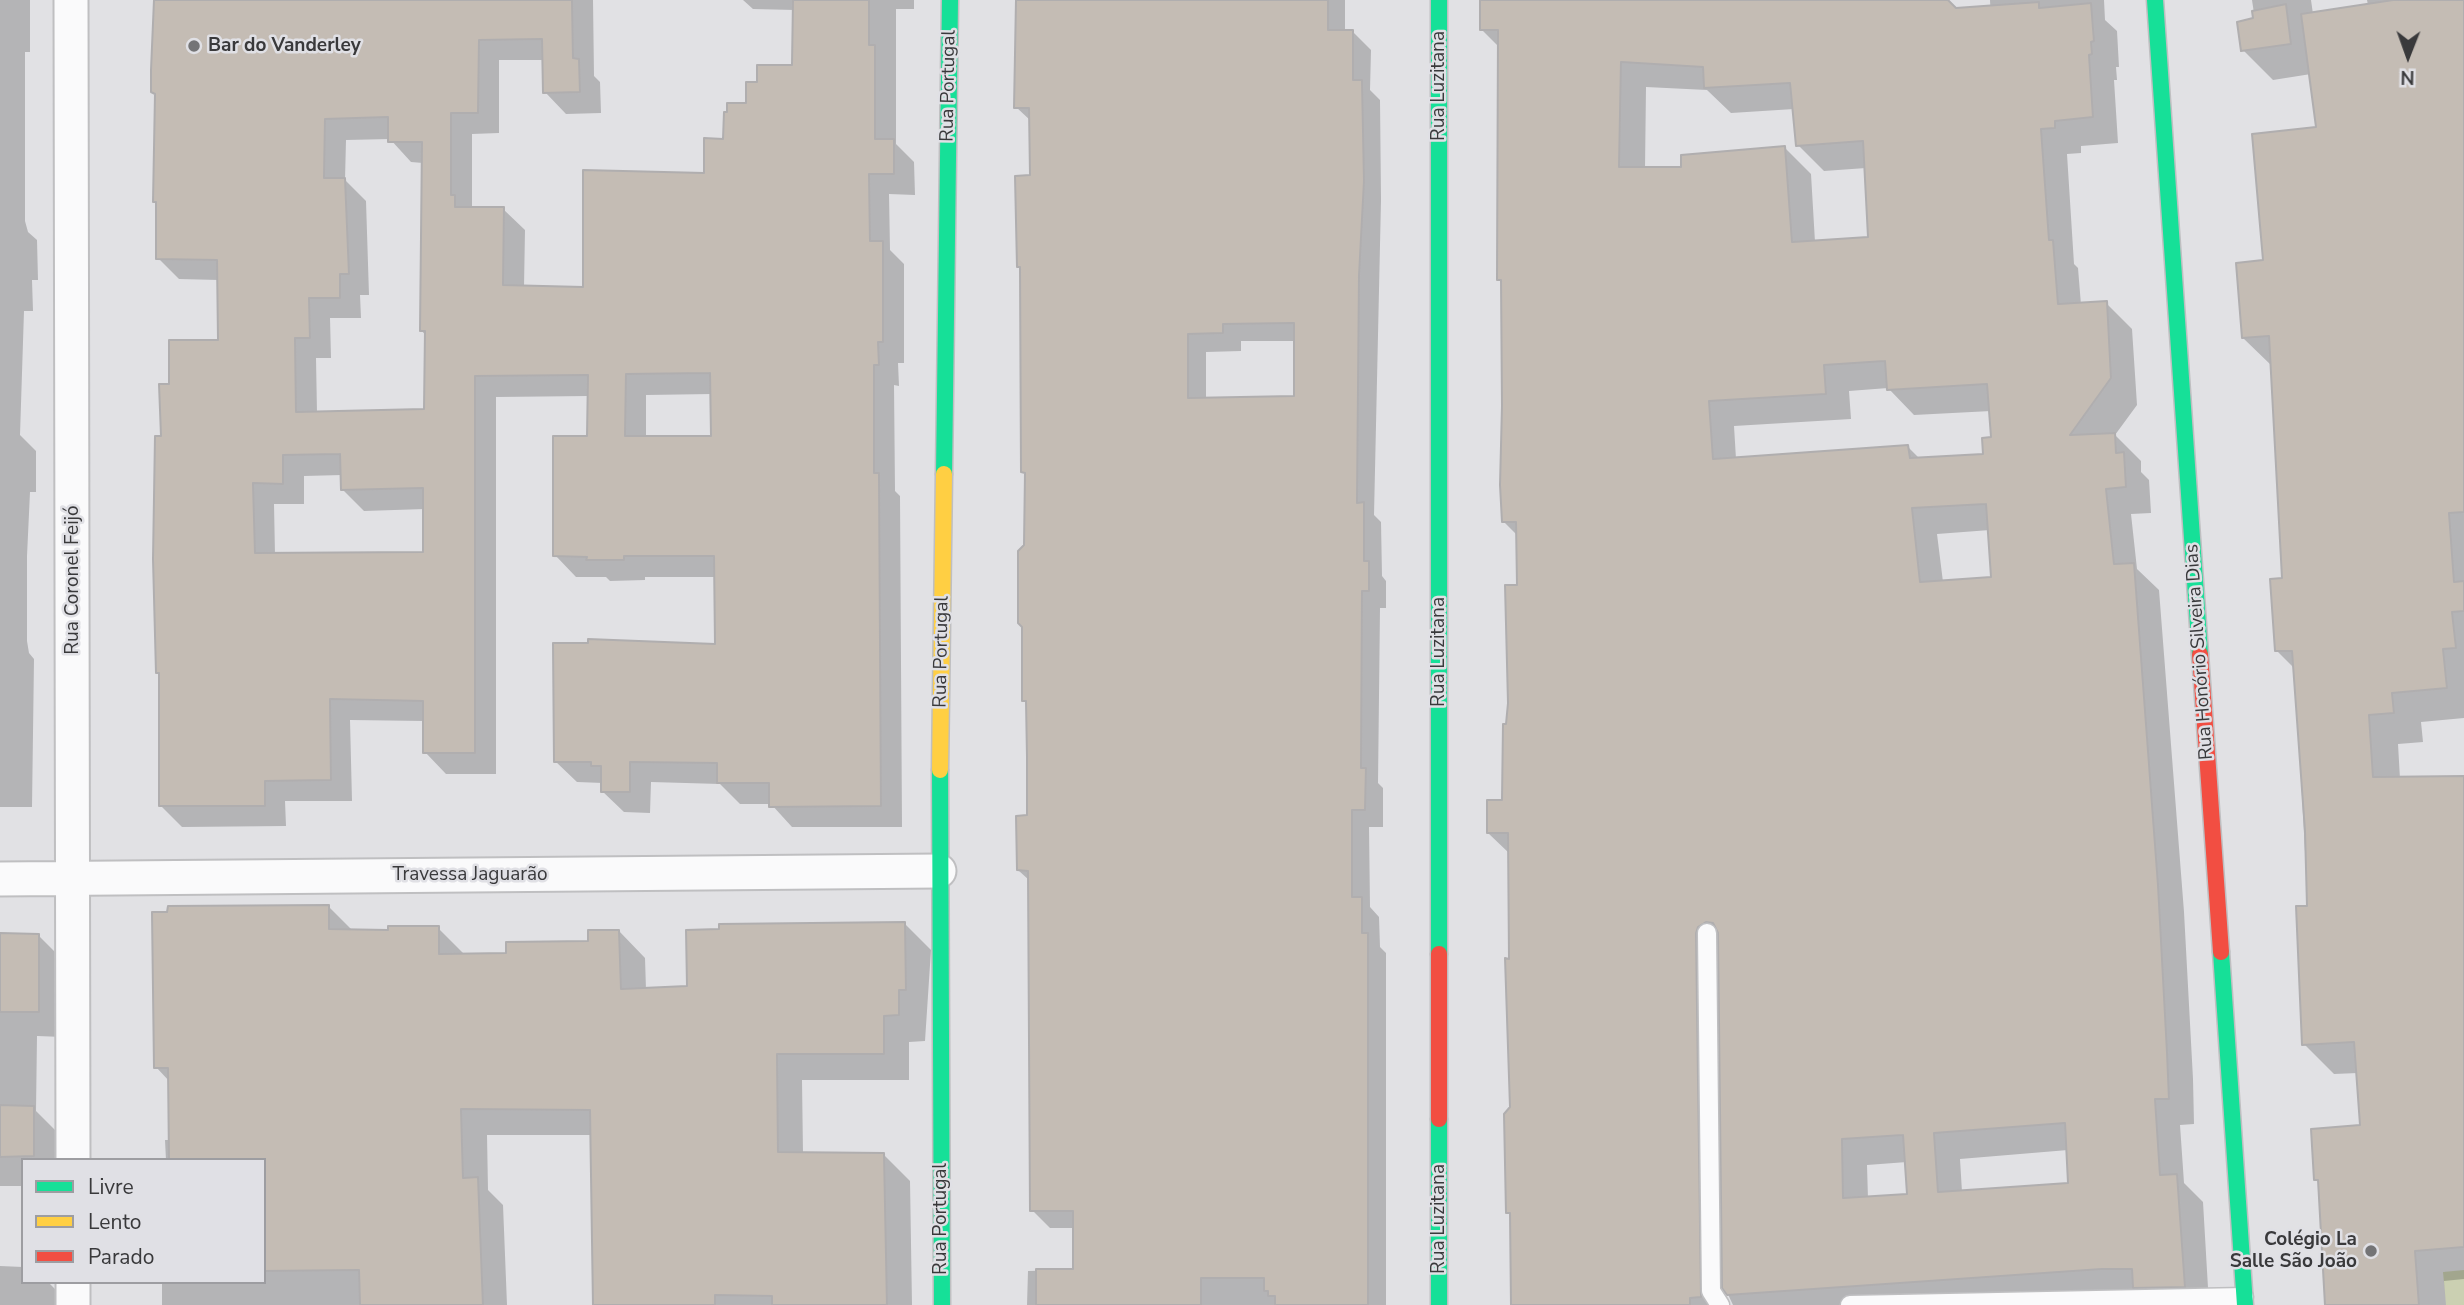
<!DOCTYPE html>
<html>
<head>
<meta charset="utf-8">
<style>
	body { margin:0 }
	#map { position:relative; width:2464px; height:1305px; overflow:hidden; background:#e1e1e4; font-family:"Nunito Sans",sans-serif }
	canvas { display:block }
	.legend { position:absolute; left:21px; top:1158px; width:245px; height:126px; box-sizing:border-box; background:#e0e0e5; border:2px solid #9d9da1; margin:0; padding:9px 12px; list-style:none; font-size:21px; color:#39393b }
	.legend li { display:flex; align-items:center; gap:14px; height:35px }
	.legend b { width:35px; border:2px solid #9d9da1 }
	.north { position:absolute; left:2373px; top:21px; width:70px; height:70px; -webkit-text-stroke:5px #e0e0e5; paint-order:stroke; rotate:181deg; font-size:19px; font-weight:700; line-height:28px; text-align:center; color:#39393b }
	.north::after { content:''; display:block; margin:auto; width:24px; height:32px; background:#39393b; clip-path:polygon(50% 0,100% 100%,50% 72%,0 100%) }
</style>
</head>
<body>
<div id="map">
<canvas width="2464" height="1305"></canvas>
<ul class="legend">
<li><b style="height:9px;background:#16e098"></b>Livre</li>
<li><b style="height:9px;background:#ffcf43"></b>Lento</li>
<li><b style="height:9px;background:#f24e42"></b>Parado</li>
</ul>
<div class="north">N</div>
</div>
<script>
const c = document.querySelector('canvas').getContext('2d');
c.lineJoin = 'round';
function fill(path, color) { c.fillStyle = color; c.fill(path, 'evenodd'); }
const toPath = rows => new Path2D(rows.map(r => 'M' + r).join(''));
function trace(path, color, width, dash) { c.strokeStyle = color; c.lineWidth = width; c.lineCap = dash ? 'butt' : 'round'; c.setLineDash(dash || []); c.stroke(path); }
function write(font, color, halo, rows, align = 'center') {
  c.font = font + ' "Nunito Sans",sans-serif'; c.lineWidth = 5; c.setLineDash([]); c.textBaseline = 'middle'; c.strokeStyle = halo; c.fillStyle = color; for (const [text, x, y, turn = 0] of rows) {
    c.save(); c.translate(x, y); c.rotate((+turn || 0) * Math.PI / 180); c.textAlign = isNaN(turn) ? turn : align; if (halo) c.strokeText(text, 0, 0); c.fillText(text, 0, 0); c.restore();
  }
}
const green = toPath([
	[2464,1270,2464,1305,2446,1305,2443,1272]
]);
const shadow = toPath([
	[0,0,30,0,30,52,25,52,25,221,28,232,37,240,38,280,32,280,33,311,24,311,20,435,36,451,36,492,30,492,27,556,27,641,29,653,34,659,32,807,0,807],
	[155,0,593,0,594,76,600,82,601,113,566,114,545,92,544,60,499,60,499,133,472,134,472,208,503,209,525,230,524,287,585,288,705,175,759,84,794,66,795,10,753,9,743,0,914,0,914,9,896,9,896,144,914,162,915,195,889,194,890,250,904,264,904,363,898,363,899,386,894,385,895,491,900,496,902,827,792,827,771,804,740,804,720,784,651,782,650,813,624,812,602,791,603,783,577,782,555,761,717,646,716,577,645,577,645,580,610,581,606,577,576,577,555,555,589,437,589,396,496,397,496,774,446,774,425,752,425,721,350,720,352,801,285,801,286,826,182,827,161,806,163,437,170,386,220,341,219,280,179,279,158,258],
	[390,139,411,162,423,163,422,331,426,336,426,411,317,413,316,358,331,358,330,318,361,318,360,295,369,295,366,201,345,180,346,140],
	[712,394,713,437,646,437,646,395],
	[342,475,342,489,364,511,425,509,425,553,275,555,274,504,304,504,304,476],
	[1016,0,1345,0,1345,32,1353,32,1371,50,1370,90,1380,100,1381,200,1374,515,1381,522,1382,576,1386,581,1386,608,1380,608,1378,783,1383,788,1383,827,1369,827,1370,907,1379,917,1380,947,1386,953,1386,1305,1027,1305,1028,1271,1075,1270,1075,1228,1050,1228,1032,1210,1030,881,1018,870,1029,817,1028,704,1024,700,1027,476,1023,472,1022,270,1018,267,1032,177,1031,121,1016,107],
	[1241,341,1296,341,1296,398,1206,399,1206,352,1241,351],
	[1481,0,1945,0,1992,42,1990,0,2104,0,2105,20,2117,31,2119,67,2116,67,2117,80,2114,80,2118,143,2081,146,2081,153,2067,154,2074,264,2078,268,2081,305,2106,303,2132,329,2137,405,2115,435,2141,461,2141,472,2149,480,2151,513,2131,514,2137,569,2159,590,2184,912,2193,1079,2194,1124,2180,1125,2184,1183,2203,1202,2209,1305,1733,1305,1725,1288,1725,1305,1513,1305,1512,1217,1508,1212,1512,1108,1510,854,1488,833,1503,802,1519,587,1518,536,1504,522,1502,283,1499,279,1500,48,1482,30],
	[1646,87,1707,90,1731,113,1794,109,1798,145,1824,171,1866,168,1870,239,1815,242,1811,174,1785,148,1683,169,1645,169],
	[1888,388,1914,415,1991,411,1993,439,1985,456,1920,459,1908,447,1736,459,1734,426,1851,419,1849,391],
	[1990,530,1993,578,1943,582,1937,534],
	[2068,1150,2070,1184,1962,1192,1960,1159],
	[1907,1162,1909,1196,1868,1199,1867,1165],
	[2252,0,2311,0,2313,14,2368,5,2367,0,2464,0,2464,718,2421,722,2423,742,2398,744,2400,779,2464,778,2464,1279,2444,1281,2446,1305,2327,1305,2320,1184,2316,1179,2362,1127,2358,1073,2334,1074,2304,1044,2308,907,2295,669,2277,651,2284,580,2272,366,2243,338,2265,262,2318,129,2311,74,2273,80,2243,50,2255,20],
	[329,907,353,931,438,928,464,954,507,955,590,942,619,931,645,958,646,990,689,988,905,924,931,950,925,1041,909,1042,909,1080,802,1080,803,1154,884,1155,910,1181,912,1305,595,1305,593,1135,487,1135,488,1190,503,1205,507,1305,162,1305,162,1282,264,1282,264,1160,166,1160,165,1140,171,1140,170,1082,156,1067],
	[0,934,38,935,63,960,63,1037,37,1036,36,1111,58,1133,58,1160,23,1160,23,1186,0,1186],
	[0,1266,23,1267,23,1282,48,1282,58,1292,58,1305,0,1305]
]);
const building = toPath([
	[154,0,572,0,573,58,579,59,580,92,543,93,542,39,479,40,478,113,451,113,451,195,455,195,455,207,504,207,503,285,583,287,583,170,704,173,704,138,723,139,724,112,727,112,727,103,746,103,746,82,757,82,757,65,792,65,793,0,869,0,869,45,875,45,875,139,894,139,894,174,869,174,870,241,883,241,883,342,878,342,879,365,874,365,874,473,879,473,881,806,769,807,769,783,717,783,717,763,630,762,630,792,601,792,601,766,591,766,591,762,554,762,553,643,588,643,588,639,715,644,714,556,624,556,624,560,586,560,587,557,553,556,553,436,587,436,588,375,475,376,475,753,423,753,423,701,330,699,331,780,265,781,265,806,159,806,159,673,156,673,153,559,155,436,161,436,159,384,169,384,169,340,218,340,217,260,156,259,156,202,153,202,155,94,151,92,151,70,154,0],
	[388,117,388,142,422,142,420,331,425,331,424,409,296,412,295,338,310,338,309,298,340,298,340,274,349,274,345,178,324,178,325,119,388,117],
	[710,373,711,436,625,436,626,374,710,373],
	[340,454,341,490,423,488,423,552,255,553,253,483,283,484,283,455,340,454],
	[1016,0,1328,0,1328,30,1353,30,1353,80,1362,80,1364,181,1359,276,1357,503,1364,502,1364,561,1369,561,1369,591,1362,591,1361,768,1366,768,1365,810,1352,810,1352,897,1362,897,1362,933,1368,933,1368,1305,1275,1305,1275,1296,1268,1296,1268,1291,1264,1291,1264,1278,1201,1278,1201,1305,1036,1305,1036,1269,1073,1269,1073,1211,1030,1211,1028,871,1017,870,1016,816,1027,815,1027,757,1026,701,1022,701,1022,627,1018,623,1018,551,1024,545,1025,473,1021,472,1020,267,1017,267,1015,176,1030,175,1029,108,1014,108,1016,0],
	[1294,323,1294,396,1188,398,1188,334,1223,333,1223,324,1294,323],
	[1480,0,1948,0,1956,8,2039,2,2039,8,2091,3,2094,41,2091,42,2092,54,2089,55,2093,117,2055,121,2055,128,2041,129,2049,240,2053,240,2058,304,2107,301,2111,378,2070,435,2115,433,2116,453,2124,452,2126,487,2106,489,2114,564,2134,563,2158,885,2167,1052,2169,1099,2155,1099,2160,1175,2177,1174,2185,1287,2133,1288,2132,1269,2102,1269,1727,1295,1722,1288,1718,933,1713,923,1706,922,1698,927,1696,933,1701,1297,1690,1298,1690,1305,1511,1305,1510,1213,1506,1213,1504,1114,1510,1107,1505,958,1509,959,1508,833,1487,833,1487,800,1502,800,1503,724,1506,724,1508,703,1505,585,1517,585,1516,522,1502,522,1500,485,1502,406,1501,280,1497,280,1498,30,1480,30,1480,0],
	[1621,62,1703,67,1704,88,1790,83,1796,146,1863,141,1868,237,1792,242,1785,146,1681,155,1681,167,1619,167,1621,62],
	[1885,361,1887,390,1987,384,1991,437,1982,438,1983,454,1910,458,1908,445,1713,459,1709,401,1826,394,1824,365,1885,361],
	[1986,504,1991,577,1920,582,1912,508,1986,504],
	[2065,1123,2068,1183,1938,1192,1934,1133,2065,1123],
	[1903,1135,1907,1194,1843,1198,1842,1139,1903,1135],
	[2393,0,2464,0,2464,512,2449,513,2454,582,2464,581,2464,611,2452,612,2456,648,2443,649,2447,688,2392,693,2394,713,2369,715,2373,777,2464,776,2464,1247,2415,1251,2419,1305,2325,1305,2318,1180,2314,1180,2311,1129,2360,1125,2354,1042,2302,1045,2296,906,2307,906,2305,831,2292,651,2275,651,2270,579,2282,578,2269,336,2242,338,2236,263,2263,260,2252,134,2316,127,2301,14,2393,0],
	[2286,4,2291,44,2241,51,2237,22,2253,18,2252,11,2286,4],
	[329,905,329,929,388,930,388,926,439,926,439,954,506,953,506,942,588,941,588,930,619,930,621,989,687,986,686,930,719,929,719,924,905,922,906,990,899,990,899,1015,884,1016,884,1054,777,1054,778,1152,884,1153,887,1305,772,1305,772,1296,715,1295,715,1305,593,1305,590,1110,461,1109,463,1178,478,1177,483,1305,360,1305,359,1270,264,1271,264,1160,169,1160,168,1068,154,1068,152,912,167,912,168,906,329,905],
	[0,933,39,934,39,1012,0,1012,0,933],
	[0,1105,34,1106,34,1156,0,1157,0,1105]
]);
const lane = toPath([
	[1707,933,1711,1291,1720,1305],
	[1850,1305,2244,1297]
]);
const street = toPath([
	[71,0,73,1160],
	[0,879,939,871],
	[73,1305,73,1282]
]);
const fast = toPath([
	[1439,0,1439,954],
	[2155,0,2200,654],
	[944,474,950,0],
	[940,770,942,1305],
	[2221,952,2245,1305],
	[1439,1119,1439,1305]
]);
const slow = toPath([
	[940,770,944,474]
]);
const jam = toPath([
	[2200,654,2221,952],
	[1439,954,1439,1119]
]);
const markers = [
	[194,46,7,"#747476"],
	[2371,1251,7,"#747476"]
];
const poiNames = [
	["Bar do Vanderley",208,46],
	["Colégio La",2357,1240,"right"],
	["Salle São João",2357,1262,"right"]
];
const streetNames = [
	["Rua Portugal",949,86,-89],
	["Rua Luzitana",1439,86,-90],
	["Rua Coronel Feijó",73,580,-90],
	["Rua Portugal",942,652,-89],
	["Rua Luzitana",1439,652,-90],
	["Rua Honório Silveira Dias",2200,652,-94],
	["Travessa Jaguarão",470,875],
	["Rua Portugal",941,1219,-90],
	["Rua Luzitana",1439,1219,-90]
];
fill(green, '#cbd0b2');
fill(shadow, '#0003');
fill(building, '#c4bcb4');
trace(building, '#b0aeaf', 2);
trace(lane, '#bfbfc1', 21);
trace(street, '#bfbfc1', 37);
trace(fast, '#bfbfc1', 19);
trace(slow, '#bfbfc1', 19);
trace(jam, '#bfbfc1', 19);
trace(lane, '#fafafb', 18);
trace(street, '#fafafb', 33);
trace(fast, '#16e098', 16);
trace(slow, '#ffcf43', 16);
trace(jam, '#f24e42', 16);
for (const [x, y, r, color] of markers) { const dot = new Path2D(); dot.arc(x, y, r, 0, 2 * Math.PI); c.fillStyle = color; c.fill(dot); trace(dot, '#e0e0e5', 2.5); }
write('bold 19px', '#39393b', '#e0e0e5', poiNames, 'left');
write('19px', '#39393b', '#e0e0e5', streetNames);
</script>
</body>
</html>
